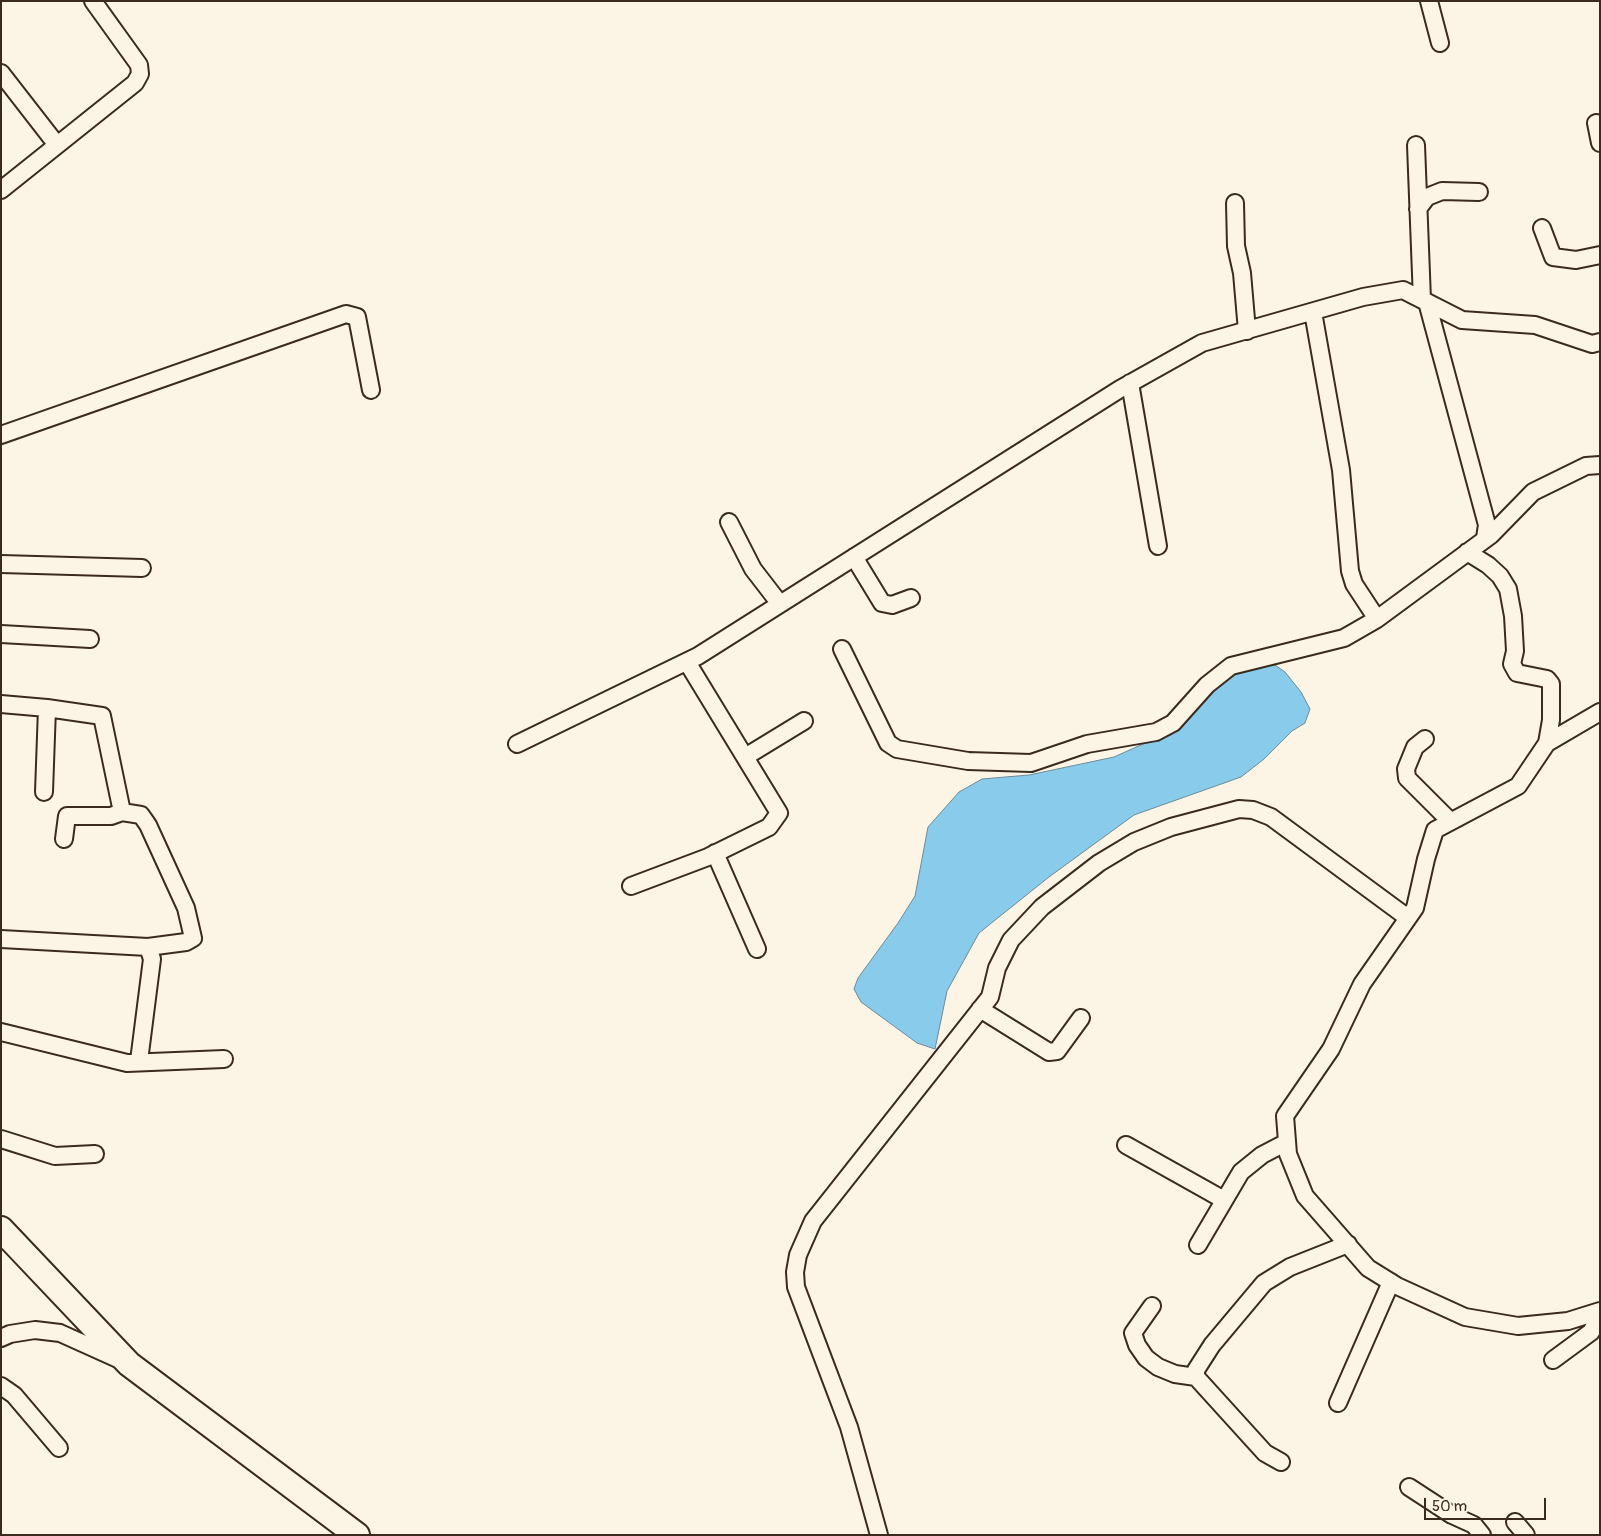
<!DOCTYPE html>
<html>
<head>
<meta charset="utf-8">
<style>
	body { margin:0 }
	#map { position:relative; width:1601px; height:1536px; overflow:hidden; background:#fcf5e5; font-family:Pangolin,sans-serif }
	canvas { display:block }
	.frame { position:absolute; inset:0; border:2px solid #3b2a1e; pointer-events:none }
	.scale { position:absolute; left:1424px; top:1498px; width:122px; height:22px; box-sizing:border-box; border:2px solid #3b2a1e; border-top:0; padding-left:6px; font-size:15px; line-height:18px; white-space:nowrap; color:#3b2a1e; -webkit-text-stroke:4px #fcf5e5; paint-order:stroke }
</style>
</head>
<body>
<div id="map">
<canvas width="1601" height="1536"></canvas>
<div class="frame"></div>
<div class="scale">50 m</div>
</div>
<script>
const c = document.querySelector('canvas').getContext('2d');
c.lineJoin = 'round';
function fill(path, color) { c.fillStyle = color; c.fill(path, 'evenodd'); }
const toPath = rows => new Path2D(rows.map(r => 'M' + r).join(''));
function trace(path, color, width, dash) { c.strokeStyle = color; c.lineWidth = width; c.lineCap = dash ? 'butt' : 'round'; c.setLineDash(dash || []); c.stroke(path); }
const water = toPath([
	[1275,665,1285,672,1301,692,1310,709,1305,723,1292,731,1264,759,1241,777,1134,815,1049,877,979,933,947,991,935,1049,917,1043,861,1002,854,989,858,978,898,923,915,896,928,827,959,792,982,779,1029,775,1114,757,1172,731,1200,700,1234,674,1255,666,1275,665]
]);
const street = toPath([
	[1429,1,1440,43],
	[1,73,57,145],
	[1596,123,1600,143],
	[1416,145,1422,300],
	[1,190,135,83,140,74,139,65,93,1],
	[1235,203,1236,246,1242,273,1247,331],
	[1418,209,1427,197,1442,191,1479,192],
	[1542,228,1553,257,1576,260,1600,255],
	[1427,302,1487,525,1485,538],
	[1313,312,1341,470,1350,571,1354,584,1377,619],
	[1130,383,1158,546],
	[1,435,346,314,357,317,371,390],
	[729,522,753,569,780,604],
	[1467,552,1488,565,1500,576,1508,589,1513,616,1515,651,1512,664,1517,673,1547,679,1551,684,1551,720,1547,743],
	[854,557,882,603,892,605,911,598],
	[1,564,142,568],
	[1,634,90,639],
	[842,649,888,743,897,749,968,761,1031,763,1087,744,1156,732,1173,723,1207,685,1231,666,1344,638,1377,619,1491,535,1533,492,1586,466,1600,465],
	[1,704,47,708,44,792],
	[47,708,102,716,122,812,111,816,67,816,64,839],
	[1600,712,1547,743,1518,786,1435,830,1426,859,1415,908,1362,984,1331,1049,1285,1116,1288,1154,1305,1196,1368,1268,1397,1286,1465,1317,1518,1326,1568,1321,1600,1311],
	[1425,739,1415,747,1406,769,1407,778,1450,821],
	[517,744,698,656,1120,389,1202,343,1363,297,1403,290,1462,320,1535,325,1592,344,1600,342],
	[745,757,804,721],
	[715,853,757,949],
	[631,886,708,857,769,827,779,813,687,662],
	[1,939,148,947,186,942,193,938,186,908,148,825,141,815,122,812],
	[980,1009,1049,1052,1057,1051,1081,1018],
	[1,1032,127,1063,224,1059],
	[139,1061,152,959,148,947],
	[1,1139,55,1156,95,1154],
	[1126,1145,1224,1200],
	[1198,1245,1241,1172,1262,1155,1287,1142],
	[1152,1306,1133,1333,1137,1345,1146,1358,1158,1367,1175,1374,1196,1377],
	[1,1338,10,1334,35,1330,60,1333,120,1360],
	[1553,1360,1591,1332,1600,1316],
	[1,1386,14,1395,59,1448],
	[1338,1403,1391,1282],
	[1281,1462,1265,1453,1196,1377,1196,1370,1212,1345,1264,1283,1290,1267,1348,1244],
	[1409,1487,1452,1515,1474,1525,1482,1535],
	[1515,1522,1526,1535],
	[879,1535,849,1427,796,1287,795,1272,798,1255,813,1221,990,997,997,968,1011,940,1042,907,1099,863,1134,842,1171,827,1239,809,1253,810,1271,817,1408,918]
]);
const secondary = toPath([
	[1,1229,129,1364,357,1535]
]);
fill(water, '#89cbea');
trace(water, '#6a8b98', 1);
trace(street, '#3b2a1e', 20);
trace(secondary, '#3b2a1e', 28);
trace(street, '#fcf5e5', 16);
trace(secondary, '#fcf5e5', 24);
</script>
</body>
</html>
